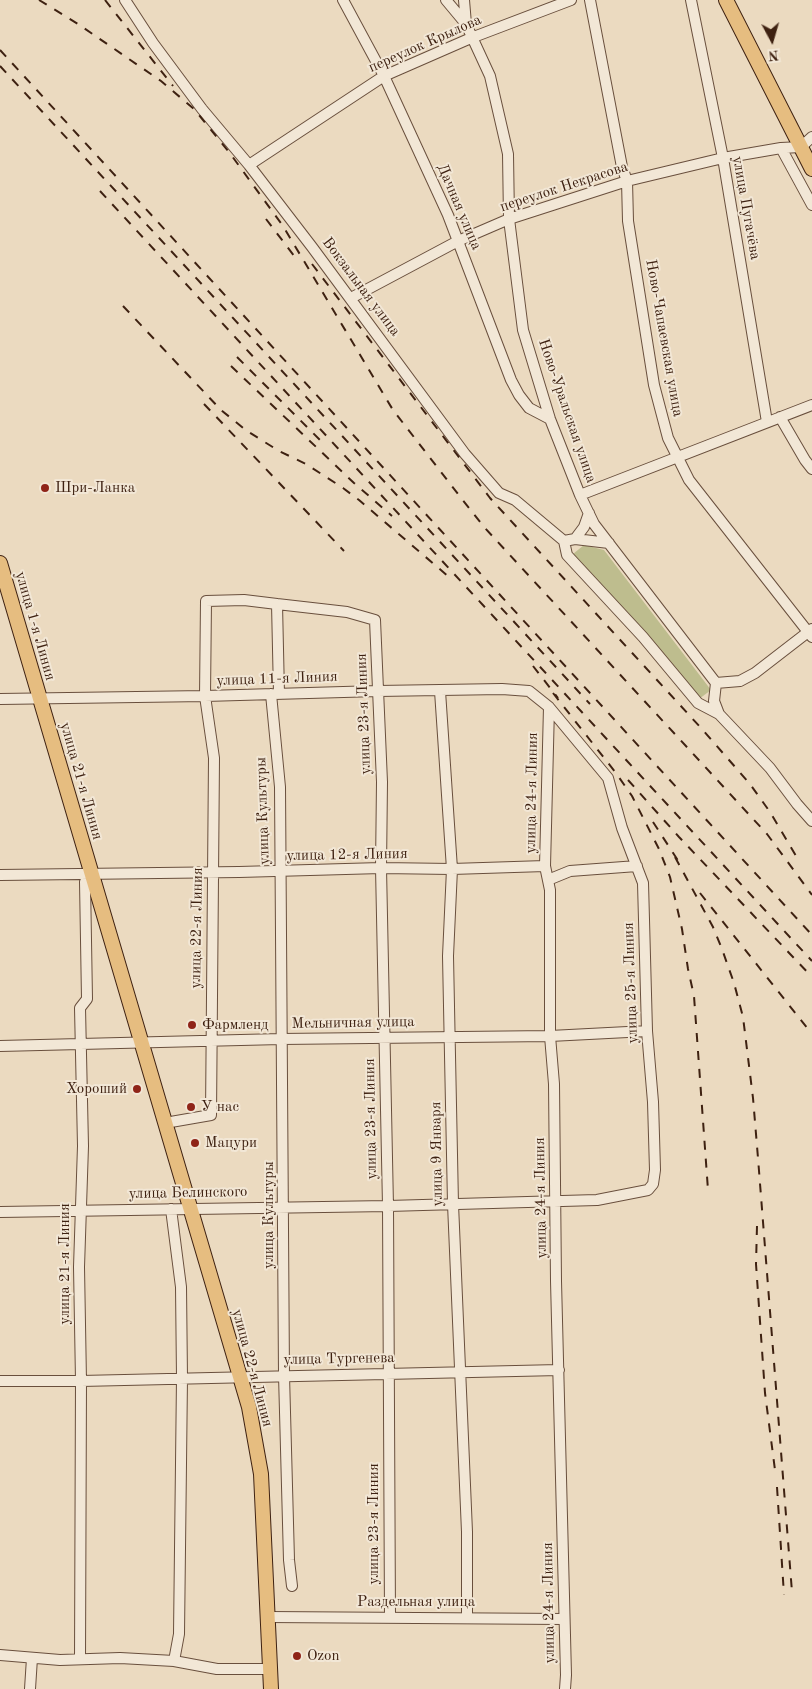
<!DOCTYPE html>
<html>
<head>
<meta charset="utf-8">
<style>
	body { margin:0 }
	#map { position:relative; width:812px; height:1689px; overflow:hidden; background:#ebdac0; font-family:"Old Standard TT",serif }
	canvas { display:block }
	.north { position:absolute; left:747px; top:15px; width:50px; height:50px; -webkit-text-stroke:4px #f2e7d6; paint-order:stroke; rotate:174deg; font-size:14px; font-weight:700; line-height:20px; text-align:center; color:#3e2111 }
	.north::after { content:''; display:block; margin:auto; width:18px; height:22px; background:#3e2111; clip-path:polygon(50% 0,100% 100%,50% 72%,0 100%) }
</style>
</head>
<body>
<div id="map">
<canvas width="812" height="1689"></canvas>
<div class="north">N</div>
</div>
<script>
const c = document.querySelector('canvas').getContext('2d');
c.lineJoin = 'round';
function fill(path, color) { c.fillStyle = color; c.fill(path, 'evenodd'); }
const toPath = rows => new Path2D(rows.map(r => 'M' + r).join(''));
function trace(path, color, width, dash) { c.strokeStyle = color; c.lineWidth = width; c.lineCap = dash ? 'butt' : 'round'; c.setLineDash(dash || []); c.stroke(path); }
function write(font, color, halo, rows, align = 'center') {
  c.font = font + ' "Old Standard TT",serif'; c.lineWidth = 4; c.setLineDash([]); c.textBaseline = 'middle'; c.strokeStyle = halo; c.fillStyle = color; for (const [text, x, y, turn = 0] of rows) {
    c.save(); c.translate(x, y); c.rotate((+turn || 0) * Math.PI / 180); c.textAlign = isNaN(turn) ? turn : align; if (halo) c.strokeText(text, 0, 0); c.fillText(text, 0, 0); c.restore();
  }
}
const green = toPath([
	[584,545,604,550,711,690,699,699,573,554]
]);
const minor = toPath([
	[125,0,153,43,202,109,249,165,312,247,465,454,499,493,515,500,564,541,575,539,584,527,589,513],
	[343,0,384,76,448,215,511,380,519,395,529,408,550,419],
	[446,0,466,24],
	[464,0,466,24,490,76,508,154,509,219,523,330,550,419,580,495,594,524,716,683,714,701,719,714,770,768,797,804,812,821],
	[590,0,622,167,627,181,628,221,654,385,668,438,689,480,812,637],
	[691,0,723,158,767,422],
	[781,148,812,205],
	[249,165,384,76,471,38,571,0],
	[351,298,458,241,509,219,627,181,723,158,781,148,801,147,812,137],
	[780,417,805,460,812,469],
	[580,495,812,405],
	[575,539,609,543],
	[564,541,567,555,643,637,698,703,719,714],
	[716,683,740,681,755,673,812,629],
	[440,691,452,869,448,956,449,1006,453,1204,467,1532,467,1617],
	[271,694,280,787,284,1375,289,1560,292,1586],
	[279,694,277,604,347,612,375,620,382,782,381,868,388,1206,390,1617],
	[0,699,205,696,378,691,502,689,529,691,549,707,608,778,622,828,643,883,647,1031,653,1102,655,1170,653,1184,648,1190,597,1200,388,1206,0,1212],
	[549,707,545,866,550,890,550,1036,554,1084,556,1281,566,1675,565,1689],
	[0,875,239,872,381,868,452,869,545,866],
	[548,880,570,871,637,866],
	[0,1046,281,1039,550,1036,647,1031],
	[165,1123,211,1115,214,758,205,696,206,601,244,600,277,604],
	[171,1209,181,1287,182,1378,179,1634,174,1661],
	[0,1381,81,1381,559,1370],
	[268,1617,564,1619],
	[0,1655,60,1660,120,1658,174,1661,217,1669,269,1669],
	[80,1659,81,1381,79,1267,83,1146,80,1008,87,999,85,882,90,873],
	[30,1689,32,1658]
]);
const major = toPath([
	[726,0,812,169],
	[0,563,249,1407,261,1474,271,1689]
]);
const rail = toPath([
	[39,0,78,24,161,81,194,109,229,152,283,226,393,410,458,494,484,527,767,834,812,895],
	[105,0,173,86],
	[0,50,812,935],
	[0,66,590,704],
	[100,191,812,961],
	[266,219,295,257],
	[312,264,490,498,701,728,750,784,770,812,796,856],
	[123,306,221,410,247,431,279,451,306,464,343,488,359,500,449,577],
	[237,357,322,442],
	[231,366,354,483,392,516],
	[204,404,344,551],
	[533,666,558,698],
	[553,693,616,773,632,796,659,849,670,877,682,929,688,969,694,996,708,1190],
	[628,780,679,837,812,977],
	[653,822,679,862],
	[675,857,713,927,722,949,734,983,743,1017,753,1098,758,1158,792,1592],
	[700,893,812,1034],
	[757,1226,756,1264,765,1393,775,1470],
	[777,1487,784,1595]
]);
const markers = [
	[45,488,5,"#8f2418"],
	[192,1025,5,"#8f2418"],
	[137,1089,5,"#8f2418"],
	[191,1107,5,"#8f2418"],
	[195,1143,5,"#8f2418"],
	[297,1656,5,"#8f2418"]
];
const streetNames = [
	["переулок Крылова",425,44,-24],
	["переулок Некрасова",564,187,-18],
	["Дачная улица",459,207,67],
	["улица Пугачёва",746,208,80],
	["Вокзальная улица",361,287,53],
	["Ново-Чапаевская улица",664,338,80],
	["Ново-Уральская улица",567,411,71],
	["улица 1-я Линия",35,626,74],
	["улица 11-я Линия",277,679,-2],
	["улица 23-я Линия",364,714,-92],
	["улица 21-я Линия",81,781,74],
	["улица 24-я Линия",532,793,-89],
	["улица Культуры",263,811,-92],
	["улица 12-я Линия",347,855,-1],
	["улица 22-я Линия",197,928,-89],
	["улица 25-я Линия",631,983,-92],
	["Мельничная улица",353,1023,-1],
	["улица 23-я Линия",371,1119,-91],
	["улица 9 Января",437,1154,-91],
	["улица Белинского",188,1193,-1],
	["улица 24-я Линия",541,1198,-91],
	["улица Культуры",269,1215,-90],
	["улица 21-я Линия",65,1264,-90],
	["улица Тургенева",339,1359,-1],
	["улица 22-я Линия",252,1368,75],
	["улица 23-я Линия",374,1524,-90],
	["Раздельная улица",416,1602],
	["улица 24-я Линия",549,1603,-91]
];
const poiNames = [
	["Шри-Ланка",55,488],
	["Фармленд",202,1025],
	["Хороший",127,1089,"right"],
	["У нас",201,1107],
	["Мацури",205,1143],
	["Ozon",307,1656]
];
fill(green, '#bebd8e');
trace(minor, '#694f3d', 12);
trace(major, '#3e2111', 16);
trace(minor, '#f2e7d6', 10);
trace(major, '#e6bd80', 14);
trace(rail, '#3e2111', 2, [9, 9]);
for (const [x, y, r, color] of markers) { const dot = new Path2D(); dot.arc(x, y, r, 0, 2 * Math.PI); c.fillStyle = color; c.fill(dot); trace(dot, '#f2e7d6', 2); }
write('15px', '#3e2111', '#f2e7d6', streetNames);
write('15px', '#3e2111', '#f2e7d6', poiNames, 'left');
</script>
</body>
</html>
